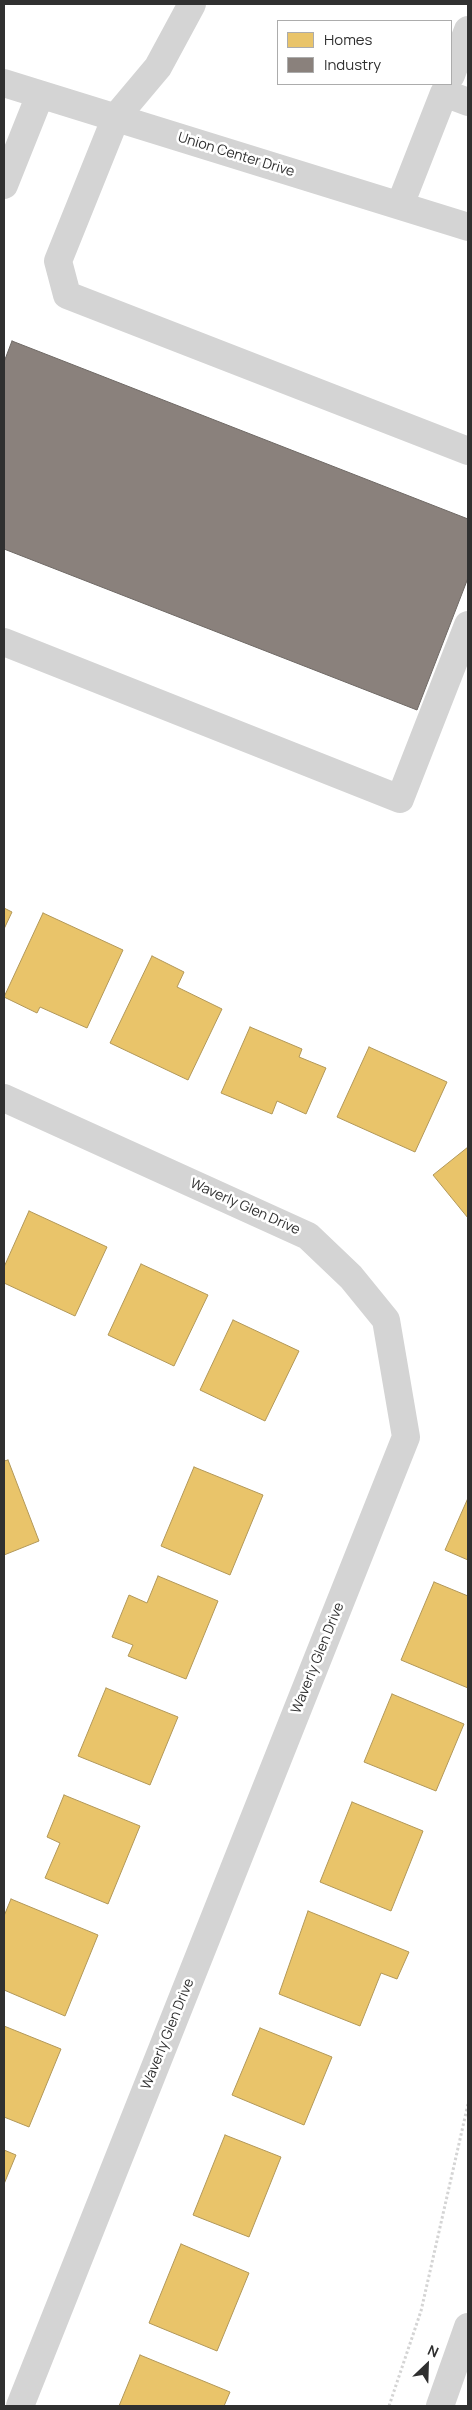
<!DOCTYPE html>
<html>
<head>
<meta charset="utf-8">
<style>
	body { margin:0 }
	#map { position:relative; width:472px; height:2410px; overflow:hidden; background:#fff; font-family:Manrope,sans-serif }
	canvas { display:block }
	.frame { position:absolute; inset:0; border:5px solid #303030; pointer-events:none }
	.legend { position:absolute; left:277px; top:20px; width:175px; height:65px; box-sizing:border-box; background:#fff; border:1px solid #acacac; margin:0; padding:6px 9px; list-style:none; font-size:15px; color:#303030 }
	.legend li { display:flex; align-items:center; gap:10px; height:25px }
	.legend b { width:25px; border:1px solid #acacac }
	.north { position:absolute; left:402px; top:2340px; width:50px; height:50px; -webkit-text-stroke:4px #fff; paint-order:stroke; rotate:24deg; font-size:14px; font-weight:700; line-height:20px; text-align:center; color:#303030 }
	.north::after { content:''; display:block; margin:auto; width:18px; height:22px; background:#303030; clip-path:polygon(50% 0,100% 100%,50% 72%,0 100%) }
</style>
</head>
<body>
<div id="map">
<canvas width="472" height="2410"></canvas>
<div class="frame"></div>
<ul class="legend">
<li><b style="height:14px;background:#e9c46a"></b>Homes</li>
<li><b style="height:14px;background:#8a817c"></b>Industry</li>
</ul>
<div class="north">N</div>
</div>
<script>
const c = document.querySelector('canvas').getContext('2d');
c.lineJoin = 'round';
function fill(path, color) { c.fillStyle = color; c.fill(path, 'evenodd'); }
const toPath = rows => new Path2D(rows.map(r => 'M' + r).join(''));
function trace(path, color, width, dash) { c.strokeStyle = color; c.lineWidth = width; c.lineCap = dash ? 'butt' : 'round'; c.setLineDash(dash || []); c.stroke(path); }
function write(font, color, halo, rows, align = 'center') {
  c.font = font + ' Manrope,sans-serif'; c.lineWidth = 5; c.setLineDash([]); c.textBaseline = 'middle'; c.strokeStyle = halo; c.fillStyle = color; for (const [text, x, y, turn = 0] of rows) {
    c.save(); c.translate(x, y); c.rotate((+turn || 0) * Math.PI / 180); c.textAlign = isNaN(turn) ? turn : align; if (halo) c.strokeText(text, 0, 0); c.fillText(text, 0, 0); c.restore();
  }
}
const homes = toPath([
	[4,908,12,912,4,929,4,908],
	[43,913,123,950,87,1028,40,1007,37,1013,4,997,43,913],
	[152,956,184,972,177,987,222,1009,188,1080,110,1043,152,956],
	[250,1027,302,1049,299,1057,326,1068,306,1114,277,1101,272,1114,221,1093,250,1027],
	[369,1047,447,1082,415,1152,337,1117,369,1047],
	[468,1147,468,1218,433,1175,468,1147],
	[29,1211,107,1247,75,1316,4,1283,4,1267,29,1211],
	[141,1264,208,1295,174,1366,108,1335,141,1264],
	[233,1320,299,1351,265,1421,200,1390,233,1320],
	[8,1460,39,1541,4,1555,4,1461,8,1460],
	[194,1467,263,1495,230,1575,161,1546,194,1467],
	[468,1498,468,1560,445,1550,468,1498],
	[158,1576,218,1601,186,1679,128,1656,133,1645,112,1637,129,1595,147,1603,158,1576],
	[434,1582,468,1596,468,1688,401,1660,434,1582],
	[106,1688,178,1717,150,1785,78,1756,106,1688],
	[392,1694,464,1724,436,1791,364,1762,392,1694],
	[64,1795,140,1826,108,1904,45,1878,60,1843,47,1837,64,1795],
	[352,1802,423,1831,391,1911,320,1882,352,1802],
	[11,1899,98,1935,65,2016,4,1990,4,1916,11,1899],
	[308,1911,409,1952,397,1979,381,1973,360,2026,279,1994,308,1911],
	[4,2026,61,2049,29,2127,4,2117,4,2026],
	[260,2028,332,2057,304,2125,232,2095,260,2028],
	[225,2135,281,2157,249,2237,193,2215,225,2135],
	[4,2150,16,2155,4,2184,4,2150],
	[181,2244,249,2273,217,2351,149,2323,181,2244],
	[140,2355,230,2392,224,2406,119,2406,140,2355]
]);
const industry = toPath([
	[12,341,468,519,468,578,417,710,4,549,4,362,12,341]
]);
const path = toPath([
	[389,2406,421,2311,468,2104]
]);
const minor = toPath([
	[192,4,158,67,116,117,58,261,67,295,468,451],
	[451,75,468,30],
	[4,83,468,227],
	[4,185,40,95],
	[400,205,444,93,468,102],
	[4,642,400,799,468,625],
	[4,1098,308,1236,351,1277,386,1320,406,1437,20,2406],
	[440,2406,468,2327]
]);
const streetNames = [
	["Union Center Drive",236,155,17],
	["Waverly Glen Drive",245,1207,24],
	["Waverly Glen Drive",318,1658,-68],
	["Waverly Glen Drive",168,2034,-68]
];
fill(homes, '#e9c46a');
trace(homes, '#b29859', 1);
fill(industry, '#8a817c');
trace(industry, '#6f6965', 1);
trace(path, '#d4d4d4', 3, [2.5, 2.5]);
trace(minor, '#d4d4d4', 28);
write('14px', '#303030', '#fff', streetNames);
</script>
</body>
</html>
